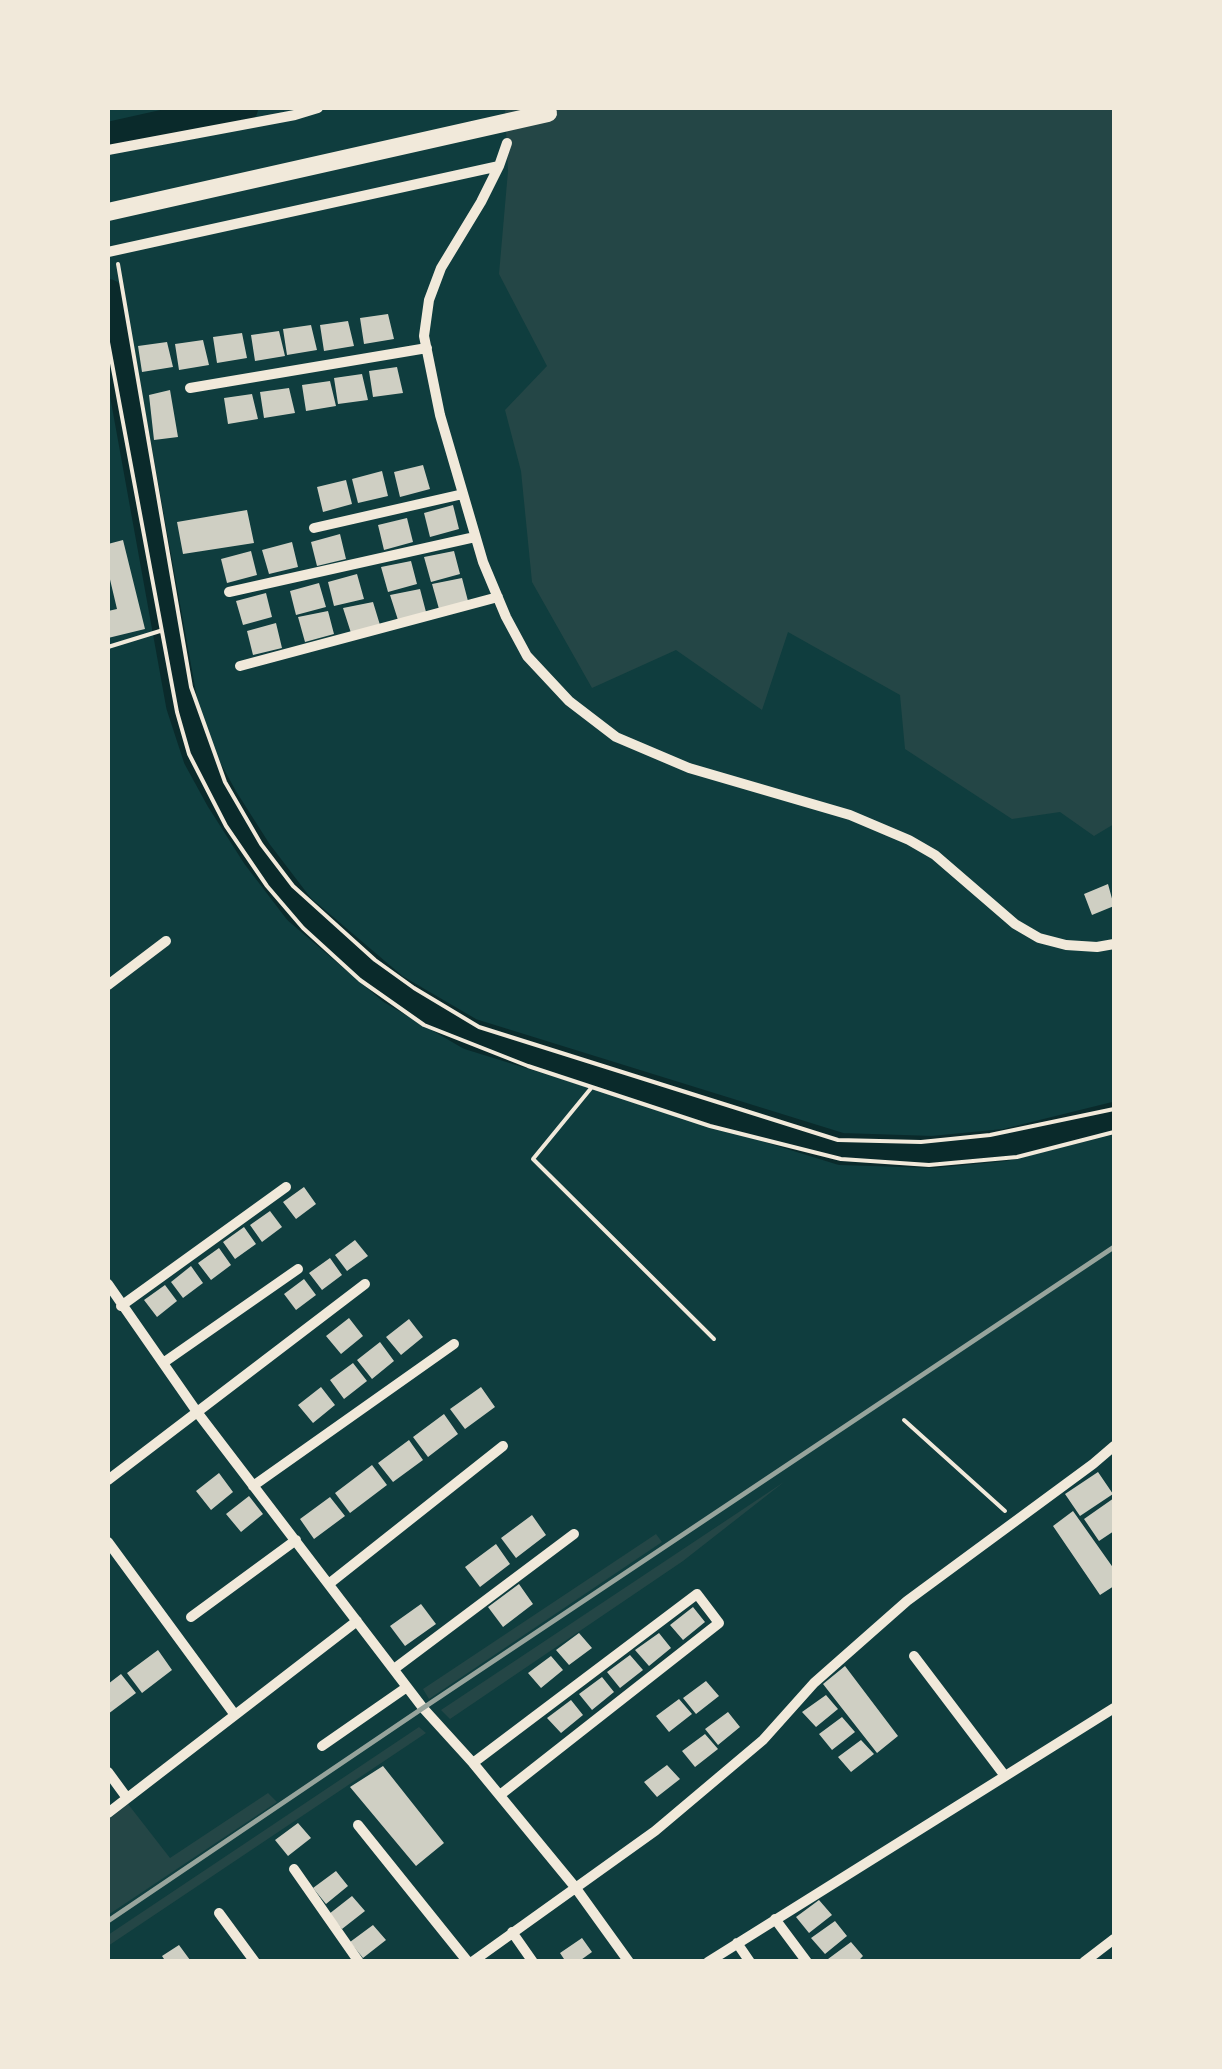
<!DOCTYPE html>
<html>
<head>
<meta charset="utf-8">
<style>
	body { margin:0 }
	#map { position:relative; width:1222px; height:2069px; overflow:hidden; background:#0f3d3e; font-family:"DejaVu Sans",sans-serif }
	canvas { display:block }
	.frame { position:absolute; inset:0; border:110px solid #f1e9da; pointer-events:none }
</style>
</head>
<body>
<div id="map">
<canvas width="1222" height="2069"></canvas>
<div class="frame"></div>
</div>
<script>
const c = document.querySelector('canvas').getContext('2d');
c.lineJoin = 'round';
function fill(path, color) { c.fillStyle = color; c.fill(path, 'evenodd'); }
const toPath = rows => new Path2D(rows.map(r => 'M' + r).join(''));
function trace(path, color, width, dash) { c.strokeStyle = color; c.lineWidth = width; c.lineCap = dash ? 'butt' : 'round'; c.setLineDash(dash || []); c.stroke(path); }
const green = toPath([
	[505,108,1114,108,1114,824,1094,836,1060,812,1012,819,905,749,900,695,788,632,762,710,676,650,592,688,532,582,521,471,505,410,547,366,499,274,508,171],
	[784,1482,683,1561,450,1719,441,1710],
	[656,1534,662,1542,429,1699,423,1689],
	[419,1727,426,1733,108,1946,108,1935],
	[268,1793,277,1802,108,1915,108,1820,128,1804,170,1858]
]);
const river = toPath([
	[108,138,242,108],
	[108,295,182,705,199,757,222,799,257,854,299,909,393,989,470,1034,841,1149,933,1152,1005,1145,1114,1118]
]);
const building = toPath([
	[388,314,394,339,364,344,360,318],
	[348,321,354,346,324,351,320,325],
	[311,325,317,350,287,355,283,329],
	[279,331,285,356,255,361,251,335],
	[242,333,247,358,217,363,213,337],
	[203,340,209,365,179,370,175,344],
	[167,342,173,367,142,372,138,346],
	[397,367,403,393,373,397,369,371],
	[362,374,368,400,338,404,334,378],
	[330,381,336,406,306,411,302,385],
	[289,388,295,413,264,418,260,392],
	[170,390,178,437,154,440,149,395],
	[252,394,258,419,228,424,224,398],
	[423,465,430,489,400,497,394,472],
	[382,471,388,496,358,503,352,479],
	[346,480,352,504,323,512,317,487],
	[453,505,459,529,430,537,424,513],
	[247,510,254,543,183,554,177,522],
	[407,518,413,542,384,550,378,525],
	[340,534,346,559,317,566,311,542],
	[123,540,145,629,108,638,108,611,117,609,108,571,108,544],
	[292,542,298,567,269,574,262,550],
	[251,551,257,575,227,583,221,559],
	[454,551,460,574,431,582,424,557],
	[411,561,417,584,388,592,381,567],
	[357,574,364,599,334,606,328,582],
	[462,578,468,601,439,609,432,584],
	[319,583,326,607,296,615,290,591],
	[420,589,426,612,398,620,390,595],
	[266,593,272,617,243,625,236,601],
	[373,602,380,625,351,633,343,608],
	[328,611,334,634,305,642,298,617],
	[276,623,282,648,253,655,247,631],
	[1108,884,1114,906,1092,915,1084,894],
	[304,1187,316,1204,296,1219,283,1202],
	[270,1211,282,1227,262,1242,250,1225],
	[244,1227,256,1244,235,1259,223,1242],
	[355,1240,368,1256,347,1271,335,1255],
	[219,1248,231,1265,211,1280,198,1263],
	[330,1258,342,1275,322,1290,309,1273],
	[191,1266,203,1283,183,1298,171,1282],
	[304,1279,316,1295,296,1310,284,1294],
	[165,1285,177,1301,157,1317,144,1300],
	[349,1318,363,1336,341,1354,326,1336],
	[409,1319,423,1337,401,1355,386,1337],
	[380,1342,394,1361,372,1379,357,1360],
	[353,1363,367,1381,344,1399,330,1380],
	[321,1387,335,1405,313,1423,298,1405],
	[481,1387,495,1407,465,1429,450,1409],
	[444,1414,458,1434,428,1457,413,1437],
	[409,1440,423,1460,393,1482,378,1463],
	[372,1465,387,1485,350,1513,335,1493],
	[1098,1472,1113,1494,1080,1516,1065,1494],
	[219,1473,233,1492,211,1510,196,1491],
	[249,1496,263,1514,241,1532,226,1514],
	[330,1497,345,1516,314,1539,300,1519],
	[1114,1498,1114,1531,1099,1541,1084,1519],
	[1073,1511,1114,1569,1114,1586,1100,1595,1053,1526],
	[532,1515,546,1535,516,1558,501,1538],
	[496,1544,510,1564,480,1587,465,1567],
	[519,1584,533,1604,503,1627,488,1607],
	[421,1604,436,1624,405,1646,390,1626],
	[693,1607,705,1622,683,1640,670,1625],
	[579,1633,592,1648,569,1665,556,1650],
	[659,1633,671,1648,649,1666,635,1650],
	[158,1650,172,1670,142,1693,127,1673],
	[630,1655,643,1670,620,1688,607,1672],
	[551,1656,563,1670,541,1688,528,1673],
	[845,1666,898,1736,877,1753,823,1684],
	[121,1674,136,1693,108,1714,108,1684],
	[602,1677,614,1692,592,1710,579,1694],
	[706,1681,719,1696,696,1714,683,1698],
	[826,1695,838,1709,816,1727,802,1712],
	[679,1699,692,1714,669,1732,656,1716],
	[571,1700,583,1715,561,1733,547,1718],
	[728,1712,740,1727,718,1745,705,1729],
	[842,1717,855,1732,832,1750,819,1734],
	[705,1734,718,1749,695,1767,682,1751],
	[861,1740,874,1754,851,1772,838,1757],
	[667,1765,680,1779,657,1797,644,1782],
	[383,1766,444,1843,416,1866,350,1787],
	[298,1823,311,1838,288,1856,275,1840],
	[336,1871,348,1886,326,1904,313,1888],
	[352,1896,365,1911,342,1929,329,1914],
	[819,1900,832,1915,809,1933,796,1917],
	[835,1921,847,1936,825,1954,811,1938],
	[373,1925,386,1940,363,1958,350,1942],
	[582,1938,592,1952,578,1962,566,1962,560,1953],
	[851,1942,863,1956,857,1962,830,1962,828,1959],
	[179,1945,190,1960,166,1962,162,1956]
]);
const path = toPath([
	[118,264,191,687,225,782,261,844,293,886,375,960,414,988,479,1027,838,1140,921,1142,990,1135,1114,1109],
	[108,342,177,712,189,754,226,826,267,886,303,928,360,980,424,1025,528,1066,710,1126,841,1159,929,1165,1017,1157,1114,1132],
	[108,647,160,631],
	[592,1087,533,1159,714,1339],
	[904,1420,1005,1511]
]);
const minor = toPath([
	[507,143,499,166,481,202,441,268,429,300,424,336,440,415,483,562,506,617,527,656,569,701,616,737,689,768,850,815,909,840,935,855,1015,924,1039,938,1066,945,1097,947,1114,944],
	[108,150,295,115,318,108],
	[108,252,499,166],
	[190,388,427,348],
	[314,528,463,494],
	[229,592,475,537],
	[240,666,498,597],
	[108,985,166,941],
	[108,1284,197,1412,423,1708,473,1763,575,1887,629,1962],
	[121,1306,286,1187],
	[163,1363,298,1269],
	[108,1480,365,1284],
	[253,1486,454,1344],
	[108,1542,235,1715],
	[330,1583,503,1446],
	[191,1617,296,1540],
	[914,1656,1005,1776],
	[394,1669,574,1534],
	[322,1746,407,1687],
	[473,1763,697,1594,719,1623,500,1795],
	[108,1772,127,1798],
	[108,1813,357,1621],
	[358,1825,468,1962],
	[294,1869,359,1962],
	[219,1913,255,1962],
	[775,1919,807,1962],
	[512,1932,533,1962],
	[737,1943,750,1962],
	[472,1962,655,1831,763,1740,814,1683,907,1601,1093,1464,1114,1446],
	[708,1962,1114,1708],
	[1084,1962,1114,1939]
]);
const trunk = toPath([
	[108,212,548,113]
]);
const rail = toPath([
	[108,1921,423,1708,1114,1247]
]);
fill(green, '#244646');
trace(river, '#0a2a2b', 32);
fill(building, '#cfcfc3');
trace(path, '#f1e9da', 4);
trace(minor, '#f1e9da', 10);
trace(trunk, '#f1e9da', 18);
trace(rail, '#97a49c', 5);
</script>
</body>
</html>
